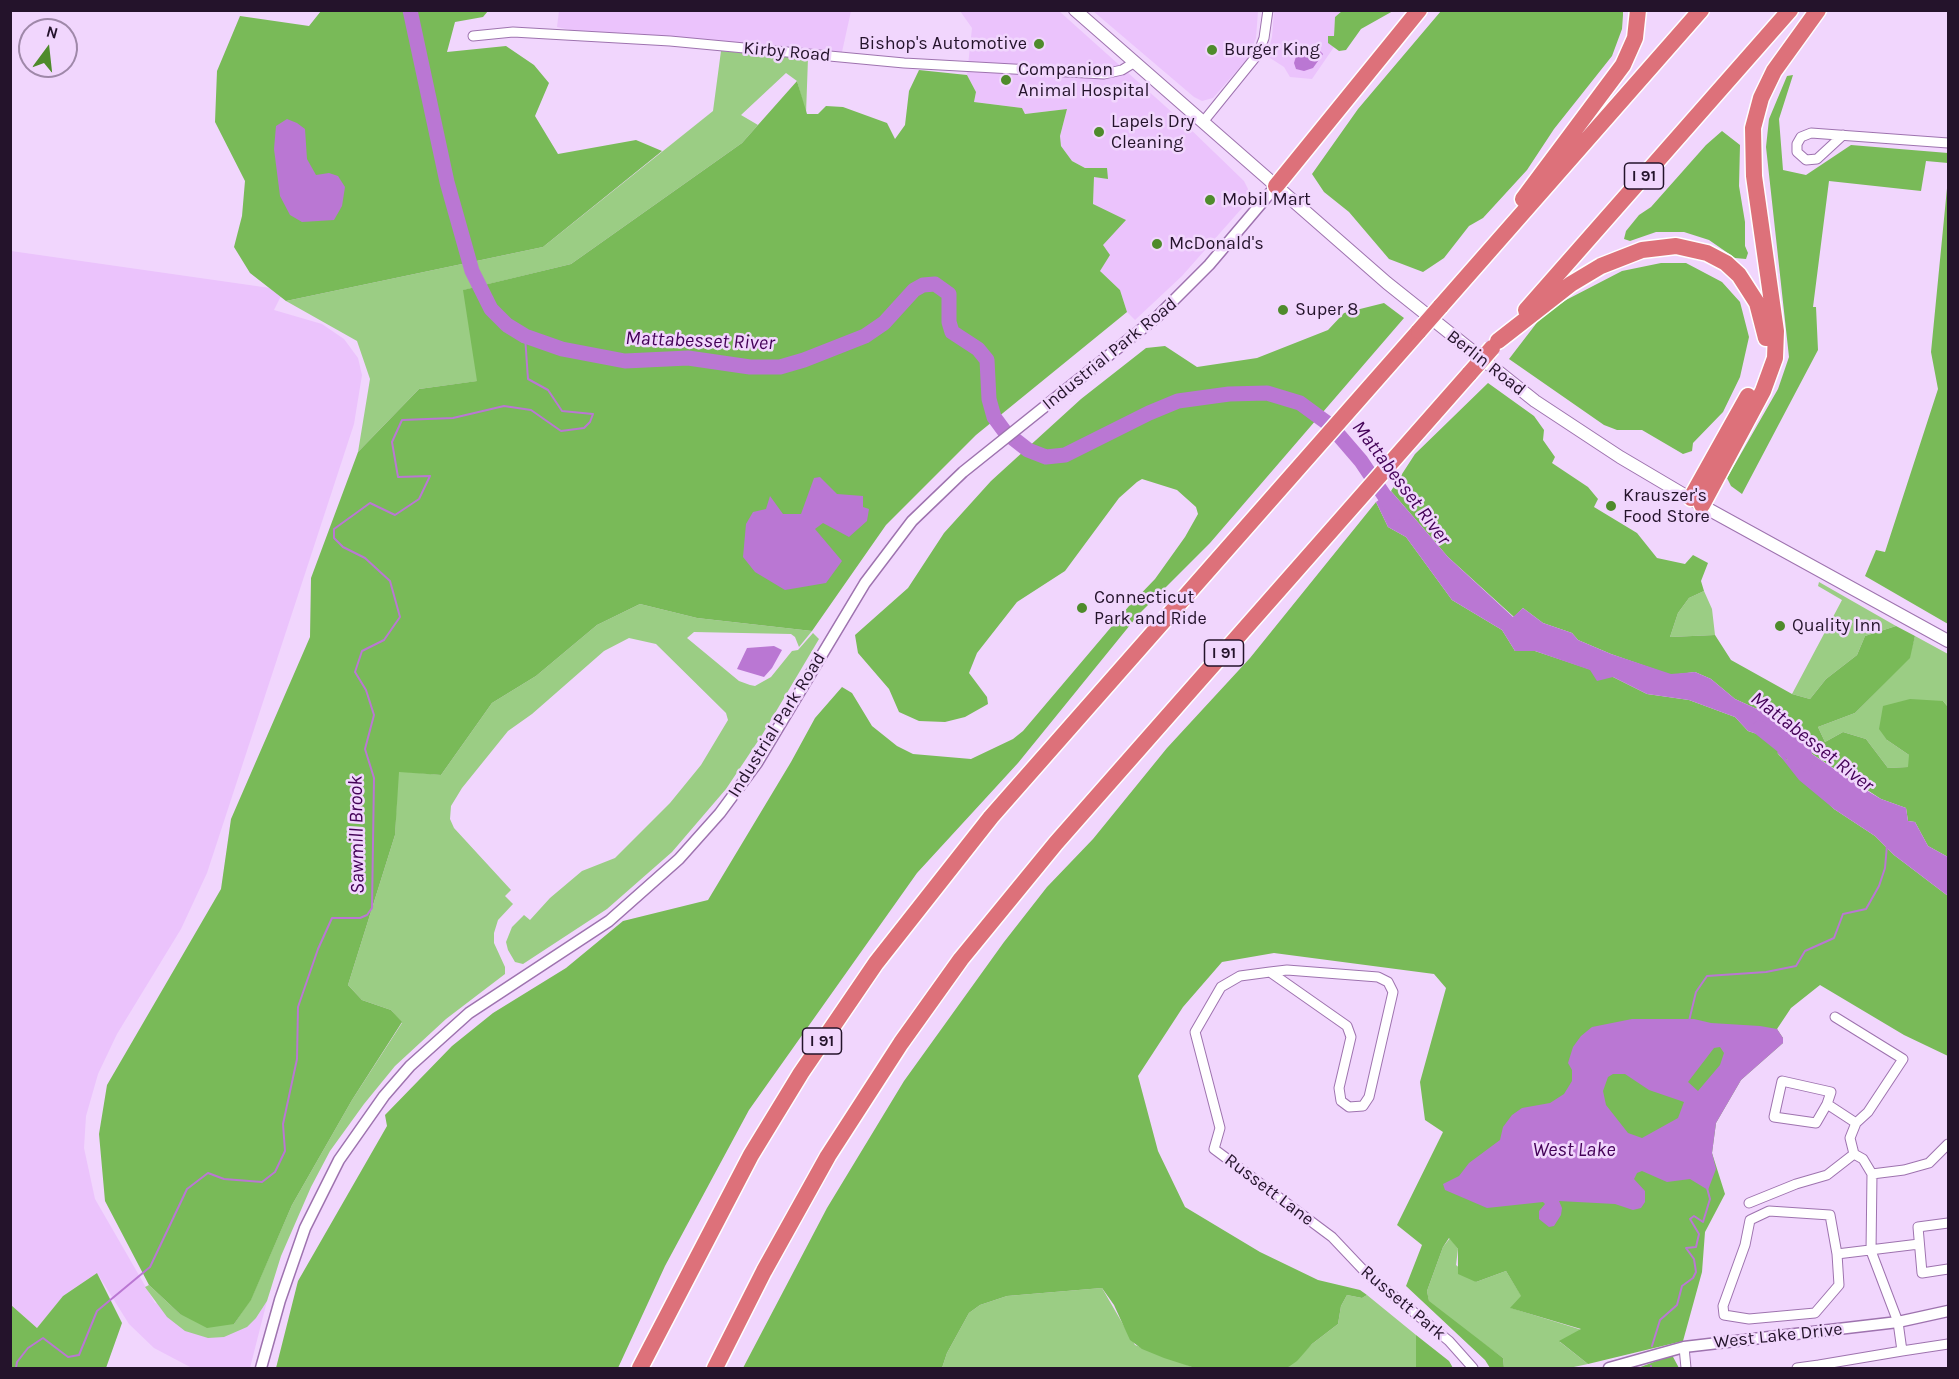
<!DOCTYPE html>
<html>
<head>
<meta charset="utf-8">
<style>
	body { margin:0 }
	#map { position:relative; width:1959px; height:1379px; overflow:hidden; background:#f1d6fd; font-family:Karla,sans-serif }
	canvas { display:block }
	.frame { position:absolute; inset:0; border:12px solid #24132b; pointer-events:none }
	.north { position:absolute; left:18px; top:18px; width:60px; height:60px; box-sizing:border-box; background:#f1d6fd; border:2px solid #9f88a9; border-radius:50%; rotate:15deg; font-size:16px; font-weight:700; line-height:24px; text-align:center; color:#24132b }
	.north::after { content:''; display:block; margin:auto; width:21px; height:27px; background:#4e8b2b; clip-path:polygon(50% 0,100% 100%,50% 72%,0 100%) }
</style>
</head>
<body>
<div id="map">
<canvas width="1959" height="1379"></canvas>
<div class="frame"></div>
<div class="north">N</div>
</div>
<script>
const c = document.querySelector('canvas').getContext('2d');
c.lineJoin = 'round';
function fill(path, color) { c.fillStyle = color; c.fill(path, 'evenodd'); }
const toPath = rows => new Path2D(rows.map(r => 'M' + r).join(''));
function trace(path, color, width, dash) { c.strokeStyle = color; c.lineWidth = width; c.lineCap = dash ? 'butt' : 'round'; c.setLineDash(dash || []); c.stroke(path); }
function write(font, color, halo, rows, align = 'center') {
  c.font = font + ' Karla,sans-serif'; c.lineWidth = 5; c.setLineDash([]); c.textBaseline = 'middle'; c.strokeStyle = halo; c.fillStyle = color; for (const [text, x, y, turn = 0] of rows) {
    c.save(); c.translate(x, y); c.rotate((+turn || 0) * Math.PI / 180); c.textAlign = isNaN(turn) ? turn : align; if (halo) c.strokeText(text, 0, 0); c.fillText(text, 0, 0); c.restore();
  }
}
const built = toPath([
	[559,11,851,11,842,52,623,33,583,33,557,27],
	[960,11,1059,11,1184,123,1244,181,1248,189,1248,199,1243,207,1182,276,1135,320,1127,312,1120,290,1100,272,1102,245,1093,204,1094,176,1107,169,1085,168,1072,161,1061,146,1060,136,1067,109,1025,114,1022,108,974,102,976,92,967,75,972,28],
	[1093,11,1258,11,1256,38,1248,58,1213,98,1202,101,1194,97],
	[1274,11,1342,11,1335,17,1334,36,1328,36,1328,43,1334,47,1312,79,1290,77,1284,67,1267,56,1272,37],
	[11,251,284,290,274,310,322,324,344,339,358,358,362,375,354,424,207,873,181,929,117,1034,98,1074,86,1116,84,1148,95,1199,155,1303,256,1318,267,1301,250,1368,192,1368,154,1348,129,1324,97,1273,63,1296,37,1328,11,1305]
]);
const green = toPath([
	[721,51,808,58,806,114,797,81,786,73,741,115,758,125,742,143,571,264,464,290,478,381,419,389,358,452,370,379,357,341,286,301,543,247,713,111],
	[1819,582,1896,626,1865,636,1857,655,1826,679,1810,699,1792,694,1842,600,1818,586],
	[1704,591,1712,609,1715,635,1670,637,1678,613,1689,598],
	[640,604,697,618,812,631,799,647,795,637,791,634,694,632,687,638,739,681,750,685,755,686,771,677,792,651,798,650,813,633,819,639,762,735,726,789,672,852,607,909,523,964,515,962,508,950,506,942,512,927,524,915,530,920,550,898,582,871,615,858,670,803,701,765,728,720,726,713,656,644,629,638,604,651,532,714,508,731,462,788,451,806,450,819,454,828,511,890,505,896,513,904,498,920,494,933,494,943,505,967,505,974,446,1019,395,1066,364,1104,330,1151,311,1187,281,1256,267,1301,256,1318,247,1327,224,1337,208,1338,185,1331,167,1317,145,1287,149,1285,180,1314,234,1324,251,1299,292,1205,352,1100,402,1023,391,1010,362,1000,348,985,395,835,398,771,441,775,492,703,536,676,597,625],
	[1915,636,1948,654,1948,707,1943,701,1887,740,1909,755,1909,767,1888,768,1866,739,1843,732,1825,742,1818,727,1855,713,1909,658],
	[1450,1238,1458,1249,1456,1265,1476,1282,1506,1271,1522,1297,1511,1308,1582,1330,1560,1342,1588,1364,1569,1368,1504,1368,1503,1358,1436,1309,1429,1302,1427,1291,1443,1247],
	[1102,1288,1135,1345,1195,1368,942,1368,947,1353,969,1313,980,1305,1007,1296],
	[1347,1295,1362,1298,1367,1295,1416,1335,1416,1368,1287,1368,1312,1344,1338,1324,1341,1306]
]);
const forest = toPath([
	[321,11,488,11,483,17,455,22,447,52,506,46,534,65,549,83,535,116,558,154,636,140,662,151,543,247,286,301,250,273,234,247,242,216,245,181,215,122,217,71,240,16,309,26],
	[1342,11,1342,10,1393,11,1361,29,1346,50,1339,51,1328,43,1328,36,1334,36,1335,17],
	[1441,11,1623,10,1623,15,1622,29,1612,56,1554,129,1527,170,1483,218,1469,226,1444,258,1423,272,1389,259,1349,212,1324,192,1312,174,1358,109],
	[919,70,967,75,976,92,974,102,1022,108,1025,114,1067,109,1060,136,1061,146,1072,161,1085,168,1107,168,1108,179,1094,177,1093,204,1126,220,1103,245,1110,255,1100,271,1120,290,1127,312,976,435,886,525,812,631,697,618,640,604,597,625,536,676,492,703,441,775,399,772,395,835,348,985,362,1000,391,1010,402,1022,352,1100,292,1205,251,1300,234,1324,207,1328,180,1314,149,1285,105,1201,99,1134,107,1085,221,889,231,819,310,637,311,578,358,452,419,389,477,381,463,290,571,264,742,143,797,81,807,114,818,114,826,106,843,107,887,123,895,139,905,125,909,91],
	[1793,75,1779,119,1783,170,1806,175,1851,145,1948,153,1948,163,1926,161,1921,191,1829,181,1813,307,1816,307,1818,350,1742,494,1731,486,1727,478,1778,389,1789,357,1766,147,1769,119,1787,76],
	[1722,131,1740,145,1739,186,1745,222,1745,246,1748,253,1746,259,1735,258,1709,240,1684,232,1656,232,1630,241,1624,239,1626,231,1639,215,1651,207,1706,145],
	[1948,178,1948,624,1865,576,1876,550,1885,552,1938,389,1931,352],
	[1661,263,1686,263,1722,282,1740,302,1749,337,1740,377,1723,412,1693,443,1692,451,1683,454,1642,430,1617,430,1604,425,1509,359,1542,316,1566,300,1622,271],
	[1384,303,1404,318,1210,543,1139,614,1018,763,917,873,749,1110,665,1266,618,1368,276,1368,298,1281,387,1126,385,1115,452,1046,493,1013,566,968,623,921,708,900,791,762,815,718,842,687,852,693,872,726,897,746,913,754,971,759,1013,739,1023,731,1129,606,1155,579,1185,537,1198,514,1196,507,1177,490,1142,479,1137,482,1119,498,1065,571,1017,602,977,653,969,673,987,697,988,704,965,717,945,722,919,721,899,712,889,689,858,653,855,635,908,588,944,533,991,481,1081,399,1146,348,1165,346,1197,367,1257,358,1328,330,1344,313],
	[1488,383,1534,416,1544,430,1543,440,1555,457,1552,463,1588,487,1598,499,1594,507,1637,533,1657,558,1685,564,1693,555,1708,563,1701,581,1704,591,1689,598,1678,613,1670,637,1715,635,1731,660,1792,694,1810,699,1826,679,1857,655,1865,636,1896,626,1915,636,1910,658,1855,713,1818,727,1825,742,1843,732,1866,739,1888,768,1908,767,1909,755,1887,740,1879,729,1883,706,1910,699,1943,701,1948,707,1948,857,1928,846,1915,822,1908,821,1906,808,1881,799,1812,754,1811,742,1779,719,1735,699,1711,679,1695,672,1671,675,1611,654,1578,640,1572,633,1543,623,1523,608,1514,617,1448,557,1391,491,1415,454],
	[1376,502,1388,527,1406,537,1452,600,1502,630,1515,651,1535,651,1613,677,1647,694,1689,700,1735,717,1748,731,1778,741,1786,747,1792,756,1787,760,1777,753,1834,809,1875,836,1894,855,1948,896,1948,1056,1904,1035,1820,985,1791,1008,1777,1029,1783,1038,1783,1043,1741,1080,1716,1123,1712,1153,1725,1194,1705,1232,1702,1272,1683,1341,1588,1364,1559,1341,1581,1329,1510,1308,1521,1296,1506,1271,1476,1282,1458,1274,1458,1249,1449,1238,1443,1247,1427,1291,1429,1301,1503,1358,1504,1368,1490,1368,1485,1360,1406,1286,1422,1245,1397,1225,1443,1132,1425,1120,1420,1082,1446,988,1434,974,1274,953,1222,962,1183,1007,1138,1076,1158,1151,1185,1207,1260,1252,1318,1280,1360,1290,1367,1295,1362,1298,1347,1295,1341,1306,1338,1324,1312,1344,1297,1361,1287,1368,1195,1368,1164,1358,1142,1349,1130,1340,1114,1305,1102,1288,1007,1296,980,1305,969,1313,947,1353,942,1368,743,1368,827,1208,904,1081,1004,942,1047,887,1093,839,1167,748,1250,658],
	[97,1273,122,1323,106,1368,11,1368,11,1305,37,1328,63,1296],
	[1416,1335,1449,1361,1453,1368,1409,1368,1416,1368],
	[1672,1355,1679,1368,1638,1368]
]);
const water = toPath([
	[1298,50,1319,50,1323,54,1313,68,1304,71,1296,69,1294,63],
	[287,119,297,123,305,129,307,159,316,175,329,173,338,176,345,187,342,206,334,220,302,222,290,215,280,196,274,149,276,126],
	[820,477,837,494,863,496,863,507,869,509,867,521,849,537,823,523,815,529,842,561,826,583,785,590,755,572,743,557,746,524,753,512,766,509,770,496,783,514,801,514,814,478],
	[1391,491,1448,557,1513,617,1523,608,1543,623,1572,633,1578,640,1611,654,1671,674,1695,672,1711,679,1735,699,1779,719,1811,742,1812,754,1859,786,1881,799,1906,808,1908,821,1915,822,1928,846,1948,857,1948,896,1894,855,1875,836,1834,809,1799,780,1777,752,1780,750,1787,760,1792,756,1786,747,1778,741,1748,731,1735,717,1689,700,1647,694,1613,677,1597,681,1590,670,1535,651,1515,651,1502,630,1452,600,1406,537,1388,527,1376,502],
	[774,646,782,650,772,668,764,677,737,669,747,648],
	[1632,1019,1694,1019,1711,1023,1760,1026,1777,1029,1783,1038,1783,1043,1741,1080,1716,1123,1712,1153,1716,1169,1708,1190,1690,1179,1667,1182,1642,1171,1637,1173,1634,1179,1645,1191,1645,1202,1641,1208,1633,1210,1615,1204,1559,1201,1562,1208,1561,1215,1554,1226,1549,1227,1539,1219,1539,1211,1545,1204,1543,1202,1487,1208,1445,1190,1443,1184,1459,1176,1469,1163,1500,1140,1503,1127,1512,1115,1522,1108,1550,1103,1564,1094,1572,1081,1572,1070,1568,1063,1573,1047,1581,1036,1592,1027],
	[1714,1048,1720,1047,1724,1053,1720,1065,1698,1091,1688,1082],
	[1613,1074,1625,1074,1649,1090,1684,1102,1678,1118,1642,1138,1628,1133,1606,1105,1603,1091,1608,1077]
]);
const stream = toPath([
	[1689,1021,1696,992,1707,976,1766,972,1796,966,1805,951,1834,938,1843,914,1866,909,1879,886,1885,868,1887,845],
	[1652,1346,1660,1320,1677,1305,1682,1286,1693,1278,1696,1272,1694,1259,1686,1248,1696,1247,1699,1234,1690,1219,1694,1216,1703,1222,1710,1199,1707,1188],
	[16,1368,17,1362,28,1348,43,1338,68,1357,79,1355,97,1311,150,1267,187,1189,208,1173,224,1179,262,1182,275,1172,285,1151,283,1124,297,1059,298,1007,318,949,332,918,360,918,367,915,372,908,374,778,365,749,374,715,366,690,355,672,362,651,384,640,400,617,390,581,365,558,343,547,334,538,334,529,370,503,395,515,419,499,430,476,398,477,392,442,402,420,453,418,504,406,531,410,561,431,584,428,590,422,593,414,562,411,548,390,528,379,525,336],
	[1651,1368,1651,1366]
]);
const river = toPath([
	[410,10,447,182,472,271,491,309,507,325,525,336,562,349,625,361,688,358,750,367,780,367,804,360,865,336,884,323,914,290,923,285,935,284,949,294,949,322,952,332,978,349,987,360,989,399,994,417,1005,432,1028,450,1046,457,1065,455,1149,413,1178,401,1229,394,1267,393,1300,403,1330,425,1361,461,1396,513],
	[1760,728,1805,764]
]);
const minor = toPath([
	[473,36,513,32,670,41,904,63,1104,74,1122,70,1135,62],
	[1203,122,1258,54,1264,38,1268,10],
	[1843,135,1817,159,1806,160,1797,152,1797,144,1801,137,1811,133,1948,143],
	[1270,972,1287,970,1378,977,1388,982,1393,992,1369,1097,1363,1106,1349,1107,1341,1101,1339,1088,1351,1037,1347,1026,1270,972,1240,976,1221,987,1195,1032,1220,1128,1214,1149,1332,1237,1367,1274,1449,1341,1473,1368],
	[1827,1104,1816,1123,1774,1117,1782,1081,1831,1092,1827,1104,1856,1123],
	[1872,1174,1904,1170,1929,1163,1948,1144],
	[1749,1203,1796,1184,1827,1175,1854,1154],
	[1948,1223,1918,1227,1922,1273,1948,1269],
	[1837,1254,1839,1285,1815,1313,1749,1319,1724,1315,1723,1306,1745,1245,1750,1220,1769,1211,1830,1215,1837,1254,1919,1244],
	[1684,1347,1686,1368],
	[1902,1351,1948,1344],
	[1797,1368,1819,1365],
	[1820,1368,1819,1365,1902,1351,1898,1322,1871,1251,1872,1174,1863,1159,1854,1154,1850,1138,1856,1123,1868,1112,1903,1059,1835,1017]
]);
const tertiary = toPath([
	[261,1368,280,1300,305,1228,339,1160,384,1096,410,1066,469,1013,609,921,679,859,720,813,757,763,865,583,912,521,963,472,1158,316,1209,265,1276,186],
	[1609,1368,1684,1347,1898,1322,1948,1311]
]);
const secondary = toPath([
	[1075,10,1387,283,1535,401,1620,457,1708,509,1948,641]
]);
const motorway = toPath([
	[1276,186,1419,10],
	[1523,199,1623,65,1635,38,1638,10],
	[1440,307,1701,10],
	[1526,310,1790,10],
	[1498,341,1571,284,1601,266,1642,250,1676,246,1707,253,1726,263,1739,275,1757,303,1766,338],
	[1691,498,1748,396],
	[1702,505,1763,391,1775,358,1776,331,1754,176,1753,128,1761,98,1774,71,1818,10],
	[640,1368,751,1155,801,1073,876,963,991,817,1419,331],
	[715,1368,764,1271,828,1156,901,1043,961,959,1056,843,1470,373]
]);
const motorwayBridge = toPath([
	[1419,331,1440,307],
	[1470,373,1492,348]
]);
const markers = [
	[1039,44,6,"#4e8b2b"],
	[1212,50,6,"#4e8b2b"],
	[1006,80,6,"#4e8b2b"],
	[1099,132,6,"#4e8b2b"],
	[1210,200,6,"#4e8b2b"],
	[1157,244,6,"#4e8b2b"],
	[1283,310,6,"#4e8b2b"],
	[1611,506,6,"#4e8b2b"],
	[1082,608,6,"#4e8b2b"],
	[1780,626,6,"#4e8b2b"]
];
const shields = [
	[1644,176,39],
	[1224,653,39],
	[822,1041,39]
];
const shieldNames = [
	["I 91",1644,176],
	["I 91",1224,653],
	["I 91",822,1041]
];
const poiNames = [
	["Bishop's Automotive",1027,44,"right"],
	["Burger King",1224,50],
	["Companion",1018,70],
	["Animal Hospital",1018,91],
	["Lapels Dry",1111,122],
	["Cleaning",1111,143],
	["Mobil Mart",1222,200],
	["McDonald's",1169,244],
	["Super 8",1295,310],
	["Krauszer's",1623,496],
	["Food Store",1623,517],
	["Connecticut",1094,598],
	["Park and Ride",1094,619],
	["Quality Inn",1792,626]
];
const streetNames = [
	["Kirby Road",787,52,5],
	["Industrial Park Road",1110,354,-39],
	["Berlin Road",1486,363,38],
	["Industrial Park Road",777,725,-58],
	["Russett Lane",1269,1190,37],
	["Russett Park",1403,1303,40],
	["West Lake Drive",1778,1336,-6]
];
const waterNames = [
	["Mattabesset River",700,341,2],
	["Mattabesset River",1401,483,53],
	["Mattabesset River",1812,742,38],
	["Sawmill Brook",357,835,-91],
	["West Lake",1574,1150]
];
fill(built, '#ebc3fc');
fill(green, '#9bcd84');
fill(forest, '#79ba58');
fill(water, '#ba77d3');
trace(stream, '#ba77d3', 2);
trace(river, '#ba77d3', 15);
trace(minor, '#9e73af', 11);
trace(tertiary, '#9e73af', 13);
trace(secondary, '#9e73af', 14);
trace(motorway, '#fff', 19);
trace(minor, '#fff', 9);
trace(tertiary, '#fff', 10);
trace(secondary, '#fff', 12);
trace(motorway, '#dd717a', 16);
trace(motorwayBridge, '#fff', 19, []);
trace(motorwayBridge, '#dd717a', 16);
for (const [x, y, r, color] of markers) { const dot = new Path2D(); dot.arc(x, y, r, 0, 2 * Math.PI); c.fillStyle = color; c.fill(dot); trace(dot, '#f1d6fd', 2); }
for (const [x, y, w] of shields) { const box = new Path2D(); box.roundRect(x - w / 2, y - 13, w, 26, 4.5); c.fillStyle = '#f1d6fd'; c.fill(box); trace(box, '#24132b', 1.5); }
write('bold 16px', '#24132b', null, shieldNames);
write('18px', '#24132b', '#f1d6fd', poiNames, 'left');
write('18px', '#24132b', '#f1d6fd', streetNames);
write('italic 20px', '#430057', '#f1d6fd', waterNames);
</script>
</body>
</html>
